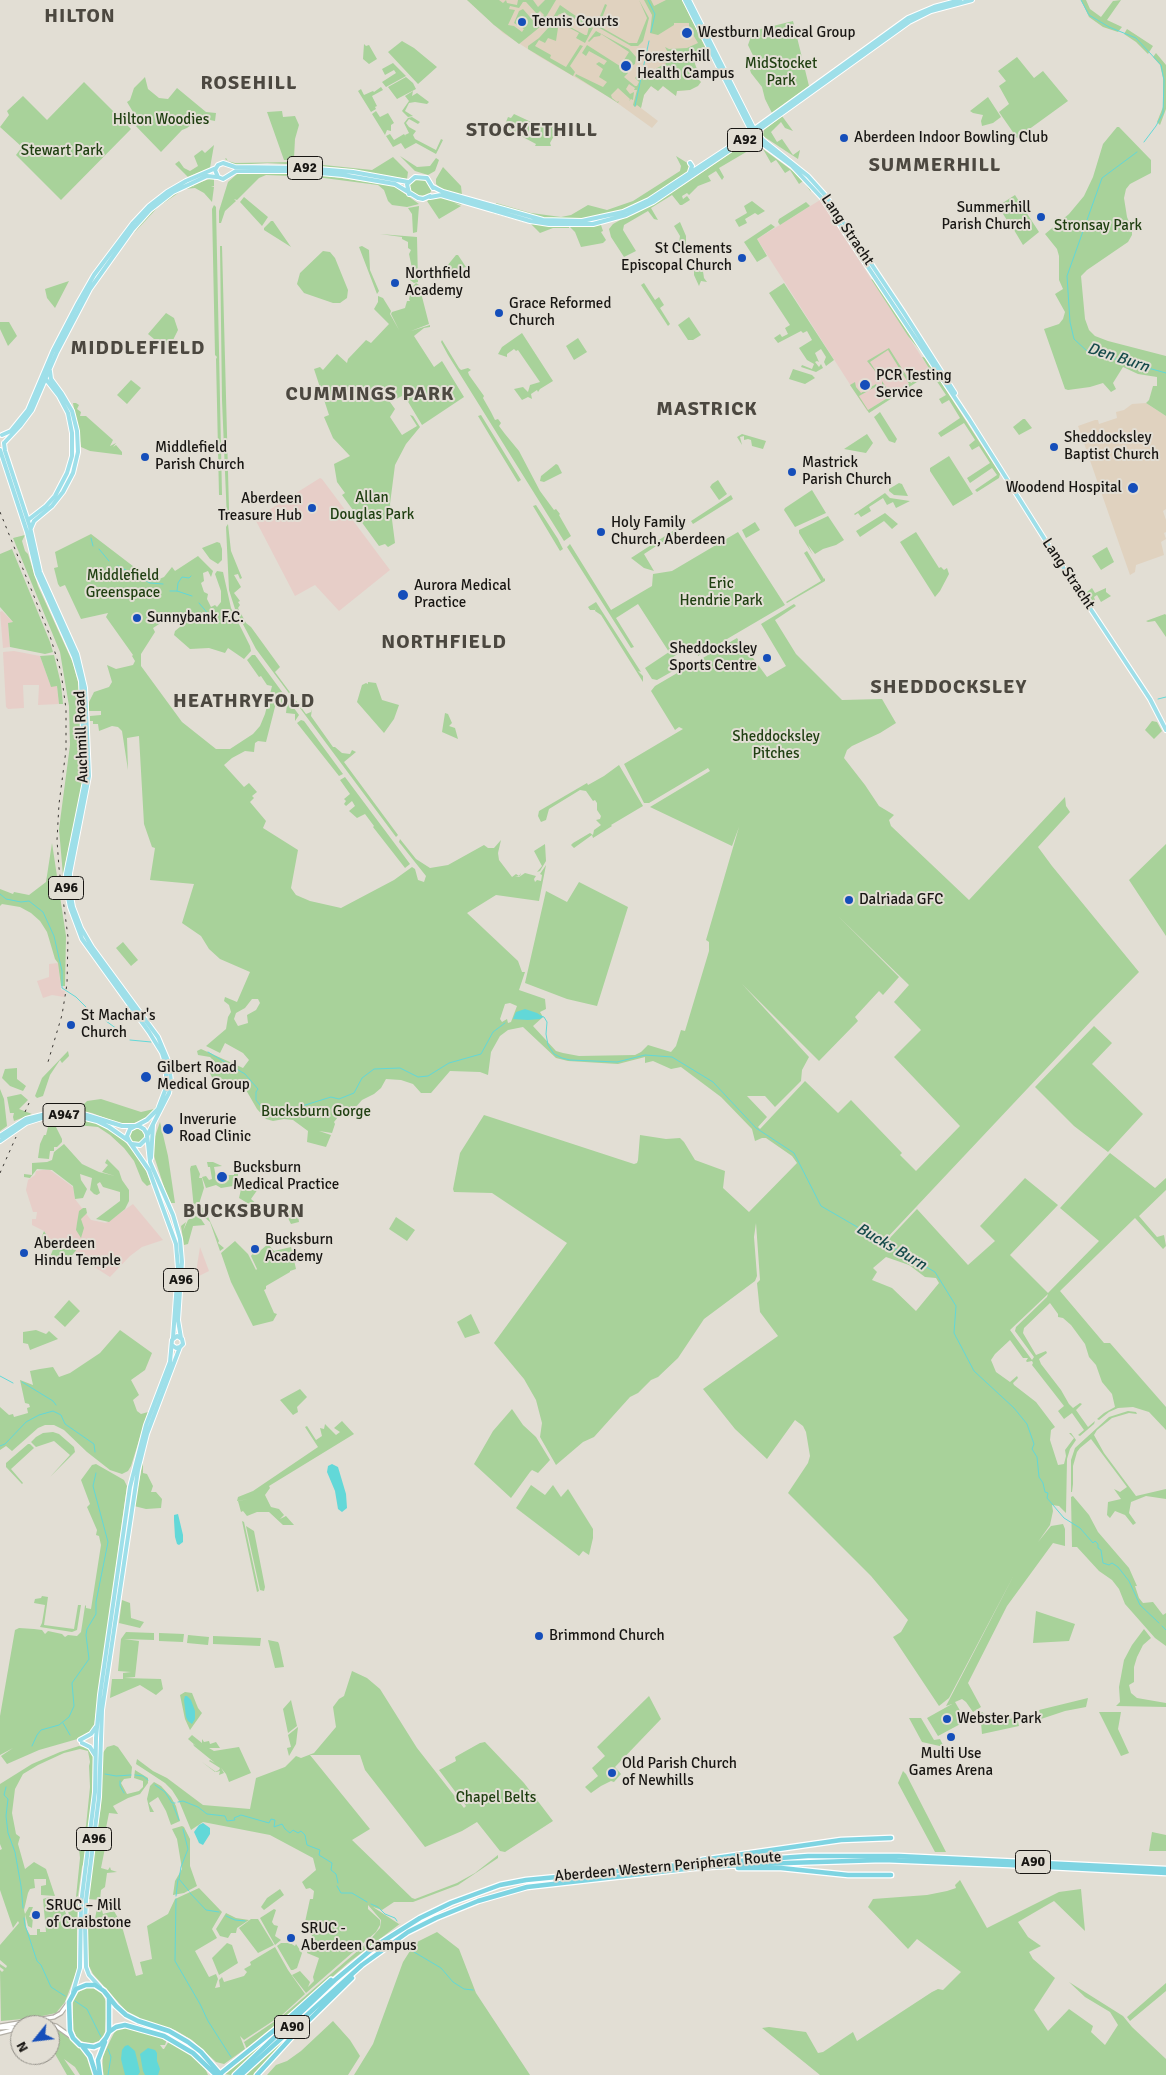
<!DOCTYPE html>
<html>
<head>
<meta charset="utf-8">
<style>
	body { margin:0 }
	#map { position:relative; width:1166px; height:2075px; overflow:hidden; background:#e2ded4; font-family:Signika,sans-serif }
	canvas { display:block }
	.north { position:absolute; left:10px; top:2015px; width:50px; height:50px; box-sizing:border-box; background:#e2ded4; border:1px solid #918e87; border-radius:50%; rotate:241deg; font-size:14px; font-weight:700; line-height:20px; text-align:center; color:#181613 }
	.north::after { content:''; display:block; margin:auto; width:18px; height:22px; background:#154eba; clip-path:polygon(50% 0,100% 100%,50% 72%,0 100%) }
</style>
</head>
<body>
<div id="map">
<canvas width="1166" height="2075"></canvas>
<div class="north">N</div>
</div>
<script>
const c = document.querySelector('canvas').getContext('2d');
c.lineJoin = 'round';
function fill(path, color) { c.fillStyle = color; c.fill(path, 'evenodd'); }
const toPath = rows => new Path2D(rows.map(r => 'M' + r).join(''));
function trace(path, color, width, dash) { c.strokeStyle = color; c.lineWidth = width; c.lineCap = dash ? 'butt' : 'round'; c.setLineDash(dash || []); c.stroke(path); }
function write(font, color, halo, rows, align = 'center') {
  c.font = font + ' Signika,sans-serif'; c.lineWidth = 4; c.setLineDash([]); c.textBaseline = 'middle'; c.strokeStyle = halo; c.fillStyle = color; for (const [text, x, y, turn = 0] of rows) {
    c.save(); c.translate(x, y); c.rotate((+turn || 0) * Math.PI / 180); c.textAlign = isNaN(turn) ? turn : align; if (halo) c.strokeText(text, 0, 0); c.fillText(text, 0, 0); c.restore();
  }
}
const industrial = toPath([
	[820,200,930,370,867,411,757,239],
	[320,478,322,479,390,570,339,611,315,585,295,596,255,519],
	[2,611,13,622,8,623,10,647,3,648,0,612],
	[14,651,40,656,50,684,57,686,59,704,38,705,39,685,23,685,24,708,8,709,6,707,3,652],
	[58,963,61,990,65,991,64,997,52,995,43,998,37,981,49,977,49,964],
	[42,1170,50,1170,73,1187,75,1199,91,1220,106,1223,133,1204,163,1240,142,1247,130,1256,110,1277,49,1238,44,1231,32,1225,32,1219,36,1219,37,1212,33,1212,26,1190,28,1180,35,1175,36,1171],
	[200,1247,209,1271,197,1277,197,1266]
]);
const medical = toPath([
	[467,0,682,0,706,49,700,53,695,60,695,64,698,72,697,78,701,82,690,90,677,91,676,96,663,86,658,91,651,86,644,95,641,108,658,121,652,128,609,97,540,57,503,33],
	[1146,403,1166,416,1166,509,1163,511,1166,520,1166,532,1164,533,1166,539,1161,542,1164,555,1136,565,1135,572,1130,575,1078,426,1095,420,1098,420,1099,424,1117,418,1116,412,1124,410,1132,404]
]);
const green = toPath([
	[467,0,499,0,503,3,506,0,507,3,517,5,518,0,533,0,538,7,545,0,556,0,540,27,519,44,494,25],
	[523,2,526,2,537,14,540,11,544,15,536,24,523,9,519,11,514,23,524,29,522,32,514,26,508,25,515,10,509,9,510,6,519,8],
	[639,0,649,18,643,41,638,46,631,46,596,26,605,4,607,5,599,26,629,43,637,43,647,18],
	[644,0,651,0,654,6,666,0,682,0,706,49,700,53,695,59,695,64,698,72,697,78,701,82,698,86,690,90,677,91,676,96,663,86,658,91,651,86,644,95,641,108,637,105,635,107,633,105,637,90,634,90,635,88,629,84,626,89,630,94,634,92,633,100,631,99,629,101,630,99,618,88,611,95,612,98,617,102,619,101,618,103,575,76,576,74,603,87,607,82,599,77,603,69,596,64,599,62,604,65,607,61,589,51,586,56,582,53,587,45,623,68,625,67,626,62,624,60,629,52,601,34,600,36,594,37,589,42,588,41,596,31,629,49,636,57,635,64,628,68,628,73,624,77,635,86,637,86,639,82,635,78,638,75,645,78,657,68,676,58,674,54,670,56,665,47,669,49,687,48,698,43,692,33,689,34,689,23,674,23,674,25,658,35,650,33,652,15],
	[1081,0,1086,0,1090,9,1101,17,1113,1,1121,0,1107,20,1122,27,1118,32,1103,27,1089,17],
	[560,5,593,28,585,43,576,38,579,33,564,25,561,26,559,22,562,17,566,16,563,23,585,35,587,35,589,27,566,14,562,7,565,12,558,15,555,22,556,23,551,21],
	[793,21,809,86,772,113,765,99,762,87,751,73,750,70,758,66,748,45,753,31],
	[553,25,558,28,556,41,548,38,545,43,539,40,535,46,551,55,550,58,566,67,580,45,583,46,570,66,575,72,573,76,528,49,528,46,539,38,549,27],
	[1127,29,1153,46,1148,54,1136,42,1124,34],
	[402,41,414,48,437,67,418,84,388,52],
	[364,44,366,46,369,45,377,59,369,64,363,59],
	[1156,53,1166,65,1166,109,1160,125,1157,122,1163,107,1163,78,1160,65,1153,57],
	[1017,57,1034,78,1043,71,1068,101,1017,138,999,112,1009,104,999,86,1006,81,998,71],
	[393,63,406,76,386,87,382,82,396,73,394,70,385,75,382,69],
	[145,77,148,89,159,98,168,99,177,88,206,112,216,113,215,121,200,118,187,128,182,130,161,152,130,120,133,112,127,102,130,100,134,88],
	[406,77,413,83,416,89,397,99,388,87],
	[84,82,131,129,61,200,16,155,22,147,0,127,9,115,7,111,23,96,47,120],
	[381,87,383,90,372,96,377,106,375,107,376,109,371,112,358,91,361,89,364,95,373,91,374,92],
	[413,91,412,96,417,93,429,102,427,104,415,102,409,103,405,111,413,116,408,117,402,111,409,101,405,96],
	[988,97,1001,117,993,123,982,126,981,121,983,115,973,113,970,111],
	[282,111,283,117,295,116,299,125,295,139,294,158,292,160,284,160,267,112],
	[376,111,380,117,388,113,394,123,391,125,391,131,387,130,385,135,372,114],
	[514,114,529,121,556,123,552,129,556,132,550,143,551,146,535,146,536,144,504,127,508,117,511,118],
	[782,116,793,131,785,128,781,122,771,132,777,142,782,139,793,155,800,150,798,159,763,136,764,130],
	[412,117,420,122,418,124,409,119,406,123,409,127,416,131,413,135,415,139,436,150,441,139,443,140,436,154,416,143,405,149,401,143,393,147,386,136,390,134,394,140,404,134,406,137,405,135,409,133,404,123,408,118],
	[1117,127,1119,127,1151,160,1151,173,1130,184,1126,189,1124,198,1127,217,1132,229,1132,235,1128,242,1087,270,1081,276,1085,319,1089,330,1095,336,1108,341,1166,356,1166,416,1146,403,1149,400,1153,386,1157,386,1157,377,1138,374,1123,367,1113,383,1116,389,1111,392,1103,383,1090,387,1068,390,1065,389,1044,329,1059,324,1063,319,1065,312,1055,294,1063,289,1059,280,1059,256,1057,249,1045,234,1069,214,1084,196,1093,177,1103,144],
	[750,140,755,140,760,146,753,148,719,168,724,177,722,180,716,171,708,176,711,181,698,186,689,195,687,193,682,196,683,199,687,196,690,200,682,205,680,205,672,195,651,208,658,220,654,219,648,211,624,225,623,230,636,251,624,257,611,237,609,229,613,224,682,186],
	[214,145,210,168,188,177,175,164,179,161,184,168,190,171,198,166,194,156,202,150,205,153],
	[763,149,794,172,803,181,810,189,811,192,803,181,799,184,790,170,785,173,776,160,771,163],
	[400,156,417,167,430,166,436,158,439,160,435,171,428,175,415,171],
	[676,156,689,164,690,166,689,172,670,185,680,176,649,199,625,210,579,220,546,219,496,206,496,203,531,213,561,217,571,215,588,205,607,210,633,201,680,171,681,166],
	[393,157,408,172,407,179,342,168,307,165,267,163,235,165,225,159,226,158,228,161,235,163,295,162,372,170],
	[443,167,461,186,462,195,441,189,436,184,436,179],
	[270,173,328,176,394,186,419,204,407,207,392,205,388,201,384,190,378,185,316,177,266,175,259,178,237,200,234,199,236,201,225,211,221,223,219,223,219,211,228,182,237,174],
	[416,178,428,181,432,189,429,195,419,196,411,191,409,185],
	[209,179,214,179,214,186,211,186,214,187,212,202,204,193,195,188,184,189,158,207,134,233,145,218,164,202,179,191,192,185,194,187,193,185],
	[1015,195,1039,232,1023,245,1014,230,1015,228,1014,224,1010,225,998,206],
	[435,196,459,202,462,205,454,203,461,206,439,219,427,201],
	[244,197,268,217,262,226,240,202],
	[752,201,765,211,758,215,755,213,745,219,747,223,739,227,735,220,747,213,744,206],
	[806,202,810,206,780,225,778,222,779,219],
	[214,205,216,207,222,495,219,495,216,359,217,357,215,355,212,209],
	[419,206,417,232,413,233,412,214,408,208],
	[492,211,538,224,569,226,569,228,553,228,540,233,531,224,492,213],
	[271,221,273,221,291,247,264,230,264,228],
	[680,222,686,236,686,249,678,249,680,236,674,226],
	[598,224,601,225,603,231,601,232,606,240,603,243,581,247,575,232,570,227],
	[771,224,775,227,757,239,767,256,757,262,744,242],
	[380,234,417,237,418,282,414,283,410,280,413,273,409,254,411,250,408,248,408,242,402,239,402,237],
	[220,246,222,246,229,509,229,518,227,520,222,400],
	[362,246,369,250,370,270,379,291,377,294,359,247],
	[323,251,330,252,335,258,348,290,347,298,340,303,333,303,304,293,297,284,300,273],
	[456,255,458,255,466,267,449,272,447,266],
	[694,265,702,265,704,278,707,282,701,281,699,286,694,275],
	[871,279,874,280,922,353,908,336],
	[69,281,55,308,47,298,45,289],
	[416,283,419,285,429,324,411,331,430,325,430,327,424,328,414,336,434,367,442,361,464,397,422,425,404,395,390,402,395,409,390,417,402,435,417,426,410,415,413,416,420,427,406,444,395,465,390,504,395,543,388,547,385,544,379,546,342,495,345,493,337,482,334,464,350,456,333,438,324,417,329,415,314,369,320,367,323,370,337,354,347,363,348,359,366,340,371,343,389,324,374,309,378,302,378,296,383,298,391,311,390,314,399,330,391,314,392,312,405,308,407,301,410,301,409,299,412,287],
	[644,283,655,300,659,297,664,305,660,308,670,324,668,326,641,285],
	[784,283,834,360,826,366,824,362,826,357,821,349,815,353,819,362,817,361,815,362,819,367,821,364,823,368,816,372,801,367,802,365,812,369,814,364,807,360,799,348,812,340,807,331,803,333,801,331,778,343,774,338,780,334,782,337,788,334,785,328,790,325,769,293],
	[166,313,174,318,178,330,173,340,167,343,160,344,148,334],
	[689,317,701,335,693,340,688,340,678,325],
	[0,322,9,322,17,336,8,346,0,329],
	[522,333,553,381,540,389,538,392,537,390,531,394,532,399,528,397,522,400,514,389,523,387,528,392,530,385,540,382,518,350,516,351,514,349,507,354,507,357,498,354,502,347],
	[578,338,587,352,574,360,566,346],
	[442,340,459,368,461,370,468,368,471,370,468,372,469,375,484,396,483,398,491,412,495,420,498,419,501,423,499,426,505,434,519,451,540,491,554,510,556,509,560,514,559,515,571,536,564,541,448,355,441,342],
	[889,348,911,383,930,370,922,357,927,358,934,371,869,413,850,385,855,382,856,387,861,393,876,384,877,386,859,396,868,410,889,397,882,386,882,381,891,395,909,384,888,350,870,362,879,376,867,361],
	[793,369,812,375,815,378,805,384,789,379],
	[937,376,1000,474,999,478,977,492,975,490,997,475,992,468,970,483,967,478,990,463,979,446,972,450,969,445,975,440,964,423,941,437,938,433,960,418,949,400,942,404,939,399,946,395,934,377],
	[131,380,141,388,127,404,117,395],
	[73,403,76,403,79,405,77,409,81,412,80,416,86,416,113,440,110,446,116,443,113,447,116,445,122,452,122,455,90,451,81,447],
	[880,412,897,439,895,443,889,441,874,417],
	[481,415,521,480,518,482,493,441,495,440,493,441,478,416],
	[1023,419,1025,419,1032,428,1019,435,1013,427],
	[742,434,766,441,763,449,752,446,751,440,748,439,744,440,744,436,740,437,742,445,737,437],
	[867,434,873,443,866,453,844,449],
	[949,456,973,494,953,506,930,471,930,468],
	[556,464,558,465,562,473,544,482,540,481,541,476],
	[718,480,727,494,719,500,710,487,712,484],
	[899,483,902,484,908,496,894,495,889,491,889,489],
	[812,490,826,513,795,527,784,510,785,508],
	[885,493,890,498,910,501,896,508,893,502,887,505,883,498,869,507,871,511,861,517,858,513,855,515,854,514],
	[731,495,733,499,693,524,691,521],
	[536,505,558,539,563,549,560,551,533,506],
	[885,513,898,524,892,529,884,521,860,537,856,531],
	[828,516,844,540,836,545,823,549,815,554,808,545,813,555,799,533,799,530],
	[755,522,760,530,746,538,742,530],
	[228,524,231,551,242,578,240,579,238,574,234,575,241,587,234,593,240,601,238,602,240,605,238,608,246,623,251,627,280,667,275,672,306,714,311,712,312,709,311,716,333,747,335,747,342,753,350,754,352,750,356,752,344,762,398,835,396,837,256,649,235,609,229,590,226,527],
	[676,529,678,532,644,554,654,571,644,568,631,558],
	[738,532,785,605,698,656,697,648,691,645,673,657,680,667,657,680,652,679,645,668,669,652,638,604,616,618,634,647,631,648,567,547,570,544,611,610,652,586,653,574,672,571],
	[916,532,939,568,941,567,944,570,947,568,949,574,940,591,935,597,900,542],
	[91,534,142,573,144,571,157,580,164,577,172,567,175,571,198,556,213,571,211,577,208,571,203,573,204,581,201,583,204,592,208,594,207,599,211,607,215,605,217,607,221,602,221,591,215,574,217,571,223,572,231,608,250,646,251,651,244,659,228,648,225,653,209,648,190,649,174,635,175,631,186,622,182,621,176,613,153,628,155,632,141,654,141,666,182,722,216,749,230,749,253,734,260,726,265,714,272,686,267,685,261,676,259,677,247,660,252,655,255,655,299,715,295,721,295,714,286,713,287,704,276,703,266,742,258,741,255,743,254,752,245,751,232,758,224,765,244,787,249,783,257,792,252,796,254,798,250,802,266,821,263,828,298,850,291,888,296,895,310,901,341,908,394,880,412,867,415,869,418,880,424,882,426,876,399,842,400,839,416,859,430,868,448,865,484,845,488,848,494,848,501,840,498,853,499,860,512,877,516,874,519,876,521,873,520,876,515,877,519,877,525,873,536,876,534,879,535,882,537,880,541,881,542,875,540,874,546,865,539,901,496,895,467,913,518,961,522,972,525,972,519,990,545,999,546,1009,540,1012,543,1017,533,1026,556,1051,563,1053,579,1056,635,1055,641,1052,648,1045,671,1052,676,1046,681,1030,685,1031,709,951,709,942,706,940,739,827,732,846,650,807,710,771,708,768,649,803,644,803,624,764,683,729,679,727,675,730,651,691,655,686,737,638,748,656,753,658,767,677,786,666,761,624,794,604,796,606,775,620,796,654,842,700,882,699,896,723,880,733,852,746,847,750,844,758,865,785,879,806,894,815,889,820,891,826,969,900,1065,797,1066,806,1070,812,1038,847,1052,866,1139,972,1092,1020,885,1240,887,1241,917,1209,968,1265,995,1241,980,1226,1025,1178,1058,1205,1010,1255,1048,1293,1099,1241,1060,1208,1110,1153,1155,1188,1166,1178,1166,1190,1139,1216,1157,1237,1164,1235,1166,1246,1163,1249,1135,1218,1060,1291,1104,1343,1110,1343,1166,1407,1166,1430,1149,1412,1133,1407,1118,1408,1109,1412,1099,1420,1097,1419,1104,1413,1115,1407,1112,1394,1102,1382,1096,1365,1089,1357,1085,1344,1071,1325,1063,1318,1058,1317,1058,1314,1050,1303,1024,1328,1023,1333,1036,1355,1046,1351,1047,1353,1039,1359,1041,1364,1061,1390,1069,1404,1073,1408,1080,1403,1082,1404,1076,1410,1088,1427,1095,1421,1094,1424,1080,1436,1078,1435,1084,1430,1072,1413,1064,1419,1058,1411,1064,1406,1032,1365,1033,1363,1032,1361,1027,1362,1026,1361,1028,1358,1023,1358,1010,1340,995,1354,991,1360,996,1372,1010,1382,1017,1376,1018,1378,1013,1383,1014,1385,1036,1402,1055,1427,1051,1430,1050,1440,1058,1465,1064,1464,1066,1456,1065,1450,1074,1438,1069,1433,1071,1433,1076,1440,1070,1449,1067,1459,1066,1513,1059,1506,1052,1505,1053,1511,1050,1525,1038,1542,1051,1526,1063,1524,1065,1529,1065,1546,1053,1543,1007,1606,968,1683,981,1707,973,1712,966,1702,962,1699,955,1702,966,1721,938,1736,927,1718,952,1704,946,1706,1015,1573,949,1698,939,1706,893,1637,901,1632,908,1620,871,1576,788,1493,808,1463,810,1456,806,1432,803,1426,795,1420,767,1459,735,1429,703,1389,778,1336,760,1312,757,1283,760,1280,756,1223,754,1237,757,1276,755,1281,704,1319,678,1358,658,1377,651,1380,638,1393,630,1397,594,1437,583,1442,556,1465,540,1437,542,1423,536,1400,524,1379,494,1343,567,1243,492,1193,454,1192,453,1189,460,1153,484,1115,634,1164,637,1163,638,1160,640,1135,666,1139,680,1138,684,1142,695,1160,725,1171,723,1188,749,1212,797,1163,792,1156,766,1138,762,1138,755,1141,752,1129,721,1097,681,1067,671,1069,653,1061,645,1063,645,1057,618,1064,568,1061,556,1058,523,1027,508,1030,500,1036,491,1052,488,1075,480,1072,450,1071,431,1093,421,1093,413,1084,401,1080,386,1079,381,1088,374,1094,362,1100,355,1108,354,1106,338,1117,334,1122,335,1124,332,1133,319,1131,331,1135,326,1147,307,1142,308,1131,293,1120,284,1119,273,1121,266,1119,257,1109,246,1090,240,1084,237,1082,234,1085,222,1081,214,1082,210,1073,215,1062,210,1057,198,1055,197,1051,201,1049,243,1068,249,1060,243,1053,225,1043,220,1053,206,1046,226,1029,228,1017,231,1012,229,1005,224,1001,225,997,237,1002,250,972,220,959,209,949,201,936,182,923,194,884,150,880,155,848,152,847,144,824,139,736,127,738,128,770,122,731,118,727,112,726,99,731,98,724,93,724,93,721,90,721,90,716,101,715,101,711,89,711,89,702,94,692,109,687,112,682,107,665,116,669,133,665,135,661,132,656,133,655,106,617,108,613,81,619,65,585,60,587,58,584,54,568,58,567,55,552],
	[838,916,909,985,894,1002,921,1030,894,1057,960,1126,916,1171,900,1155,902,1153,851,1100,838,1113,805,1081,760,1129,758,1127,767,1117,747,1096,765,1096,775,1107,801,1081,802,1070,809,1057,742,984,819,1061,858,1021,855,1017,879,991,883,995,899,977],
	[252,999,258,999,260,1003,256,1010,247,1015,248,1023,238,1026,234,1019,236,1013,245,1008],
	[510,1003,517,1006,511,1022,508,1023,507,1019,502,1022,500,1019,505,1004],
	[886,1257,909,1265,925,1277,936,1278,939,1283,916,1311,892,1288,872,1280,877,1272,873,1268],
	[1048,1294,1047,1297,1016,1327,1015,1331,1034,1357,1032,1360,1010,1330],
	[25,535,22,541,25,551,28,554,38,586,73,663,79,686,83,784,65,865,64,887,59,829,70,745,69,706,60,652,13,538],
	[217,542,220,543,222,549,222,560,218,564,210,559,202,548],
	[1107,547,1114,562,1101,570,1092,556],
	[12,549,50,642,53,652,45,654,10,647,8,623,13,622,0,607,0,554],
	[807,551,824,579,825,578,825,581,787,603,786,602,821,581,804,553],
	[1092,588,1095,593,1106,588,1106,592,1111,596,1101,602,1097,595,1094,597,1095,600,1093,602,1087,592],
	[596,602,641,672,638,671,643,676,643,682,601,615,595,611,596,607,595,610,590,610,588,607],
	[1165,614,1166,615,1166,637,1155,621,1148,622,1146,621],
	[54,655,61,684,63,704,59,704,57,686,51,687,50,684,40,656],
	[368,682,376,683,382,700,399,705,394,719,384,733,357,702,362,685,366,683,368,684],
	[445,713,448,714,452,723,449,726,455,728,458,739,442,732],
	[301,720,304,721,343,774,339,776,297,723],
	[1152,721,1157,722,1162,731,1154,739,1145,730],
	[619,765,643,806,611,825,612,826,593,838,592,835,574,848,571,845,573,843,590,833,593,835,594,830,601,825,596,820,600,819,601,816,597,810,597,803,595,800,593,801,586,791,580,790,549,809,546,820,541,822,538,816,539,811,587,783,588,785,604,776],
	[345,777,410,864,405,868,373,827,374,826,365,814,357,818,349,811,355,806,352,801,346,806,344,804,346,801,344,799,350,794,340,780],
	[52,843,66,936,65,986,61,986,58,963,55,959,47,932,40,921,31,913,20,907,2,904,0,906,0,889,13,894,14,892,29,895,46,882],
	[545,844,546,861,540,871,537,872,542,866,534,851],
	[1166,844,1166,936,1129,880],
	[579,882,628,907,597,1006,567,999,525,983,546,891,567,902],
	[123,942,138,960,131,966,116,948],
	[1094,1026,1112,1043,1092,1064,1143,1114,1108,1152,1074,1126,1035,1087],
	[68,1051,69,1056,62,1063,60,1060,50,1075,43,1096,37,1098,35,1096,42,1078],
	[17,1068,17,1079,26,1086,23,1091,10,1086,2,1078,5,1069],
	[0,1089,4,1099,7,1126,0,1131],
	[21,1094,28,1100,19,1109,32,1114,14,1121,13,1117,14,1113,10,1113,7,1097],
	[101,1099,141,1112,154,1109,159,1102,160,1103,146,1119,131,1124,121,1124,92,1113,78,1110,87,1101],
	[66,1117,93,1121,107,1127,121,1137,143,1163,151,1184,147,1186,142,1181,134,1161,124,1148,110,1135,98,1127,66,1124,63,1120],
	[160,1122,168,1156,175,1203,171,1203,165,1190,154,1156,153,1142],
	[49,1123,54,1123,62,1139,62,1142,57,1147,54,1147,54,1151,50,1151,49,1159,38,1158,40,1144,44,1135,46,1135],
	'129 1136a8 8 0 1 1 16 0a8 8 0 1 1-16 0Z',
	[64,1144,82,1164,99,1172,115,1176,102,1172,108,1165,105,1163,107,1159,119,1171,122,1180,129,1190,129,1201,125,1209,109,1222,96,1219,120,1201,120,1192,103,1187,100,1182,97,1184,100,1193,97,1195,94,1194,90,1190,92,1178,80,1174,81,1180,87,1189,83,1198,75,1199,73,1186,52,1170,37,1169,30,1178,24,1177,24,1174,32,1175,32,1163,47,1162,52,1160,54,1152],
	[207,1162,213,1162,222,1166,214,1167,216,1177,220,1177,221,1181,229,1180,228,1175,234,1175,234,1171,238,1173,238,1177,233,1186,221,1188,216,1185,206,1188,202,1177,206,1176,209,1180,212,1179,210,1167,208,1167],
	[196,1165,200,1174,199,1178,202,1178,204,1188,199,1204,205,1210,219,1241,218,1243,224,1248,220,1251,210,1222,194,1209,190,1169,191,1166],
	[242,1177,258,1189,251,1199,262,1209,259,1217,257,1215,256,1210,252,1206,250,1208,248,1206,249,1204,239,1198,242,1185,240,1182],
	[280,1203,298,1216,299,1222,291,1224,288,1218,278,1210],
	[83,1208,86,1208,87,1213,81,1219,84,1228,81,1238,76,1230,77,1223,79,1211],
	[194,1215,201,1219,205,1225,193,1226,188,1244,184,1245,181,1226,186,1222,183,1231,188,1220],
	[396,1217,415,1230,407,1241,389,1229],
	[44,1231,49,1239,63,1249,77,1249,63,1267,46,1259,50,1257,54,1247,48,1246,46,1250,44,1247,38,1246],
	[235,1241,248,1254,256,1270,257,1269,251,1256,253,1253,261,1250,268,1244,274,1251,291,1247,296,1269,290,1271,290,1272,266,1286,266,1289,264,1290,274,1313,277,1314,273,1321,253,1326,231,1282,221,1253],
	[69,1300,80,1311,65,1327,54,1317],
	[471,1314,480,1333,465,1338,457,1322],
	[36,1330,46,1334,49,1331,58,1339,30,1350,28,1344,23,1343,23,1332],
	[120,1330,152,1353,145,1370,131,1380,139,1395,133,1400,137,1411,141,1414,148,1412,131,1466,128,1471,122,1474,110,1470,87,1452,64,1430,54,1425,45,1425,38,1428,12,1451,6,1446,0,1450,0,1407,9,1415,13,1414,14,1417,28,1413,27,1408,30,1407,29,1404,25,1403,20,1380,33,1385,30,1371,40,1369,53,1367,59,1377,70,1373,100,1353],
	[300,1389,307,1397,297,1407,298,1412,293,1415,280,1400],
	[512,1409,523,1425,536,1437,550,1460,538,1473,532,1470,530,1472,511,1498,474,1464,493,1431],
	[1128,1411,1136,1412,1137,1414,1129,1413,1112,1418,1097,1430,1094,1435,1104,1453,1136,1496,1166,1489,1166,1499,1146,1496,1131,1502,1129,1513,1136,1523,1133,1525,1125,1515,1115,1511,1110,1518,1107,1515,1108,1502,1121,1499,1114,1489,1120,1492,1127,1487,1091,1439,1080,1448,1077,1452,1073,1466,1073,1484,1072,1492,1071,1492,1071,1460,1075,1448,1109,1417],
	[342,1421,354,1434,269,1486,270,1488,265,1495,271,1507,279,1509,284,1515,280,1519,286,1516,294,1525,283,1525,269,1512,257,1512,247,1516,243,1511,241,1512,238,1501,249,1499,237,1501,238,1497,253,1491,318,1447,305,1427,307,1426,316,1440,322,1436,320,1428,324,1429,325,1424,336,1435,340,1432,334,1428],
	[53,1432,59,1434,74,1447,75,1452,50,1477,70,1455,54,1441,36,1447,31,1442,36,1437,43,1433],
	[28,1444,30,1444,34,1448,11,1469,23,1483,22,1484,6,1467,6,1463],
	[143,1462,143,1473,147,1474,153,1486,151,1492,156,1492,162,1499,161,1508,146,1509,134,1506],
	[96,1464,124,1480,127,1486,94,1727,90,1733,81,1738,39,1750,7,1764,1,1756,13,1748,0,1755,0,1716,15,1630,19,1628,34,1629,42,1630,45,1634,48,1631,62,1634,65,1637,68,1635,77,1636,81,1632,85,1606,86,1605,86,1608,91,1609,101,1545,99,1536,96,1535,97,1530,87,1507,90,1504,81,1480,92,1465],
	[531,1485,545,1495,553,1485,561,1497,568,1489,593,1529,593,1538,589,1555,583,1551,579,1556,516,1508],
	[1073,1496,1089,1515,1098,1532,1129,1568,1137,1586,1135,1586,1139,1598,1143,1603,1153,1602,1163,1615,1166,1613,1166,1646,1155,1638,1125,1604,1119,1589,1112,1580,1099,1571,1077,1547,1072,1547,1071,1497],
	[242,1521,244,1522,259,1591,257,1592],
	[246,1526,254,1531,265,1587,264,1591,260,1590],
	[42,1596,48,1597,44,1625,74,1629,78,1605,81,1605,77,1630,72,1632,40,1627,42,1623,45,1605,34,1603,35,1599,41,1598],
	[122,1600,130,1603,131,1618,144,1622,140,1628,119,1623],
	[1036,1611,1075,1624,1069,1641,1033,1643],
	[1144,1629,1151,1638,1143,1645,1137,1657,1134,1667,1134,1682,1129,1685,1131,1693,1137,1698,1166,1703,1166,1707,1116,1706,1120,1702,1119,1687,1124,1660,1132,1645],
	[126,1632,154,1633,154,1640,124,1639,139,1641,135,1677,124,1678,161,1679,163,1689,156,1695,140,1685,110,1698,112,1679,123,1679,123,1673,131,1672,118,1671,121,1639],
	[159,1633,184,1634,183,1642,159,1641],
	[188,1635,209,1637,208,1645,187,1643],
	[213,1636,261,1638,260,1646,213,1644],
	[268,1640,278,1642,279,1644,284,1667,275,1668],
	[352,1671,367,1678,380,1689,417,1748,464,1808,466,1806,439,1770,456,1761,455,1757,480,1743,485,1742,524,1783,553,1821,505,1852,500,1851,477,1822,462,1831,425,1847,365,1770,360,1755,310,1755,370,1829,352,1840,412,1898,415,1899,457,1883,475,1873,498,1855,498,1858,458,1885,413,1902,394,1902,382,1910,373,1907,399,1924,401,1923,348,1963,285,2019,247,2049,244,2042,281,2017,368,1942,380,1928,381,1920,368,1905,368,1909,380,1920,380,1925,376,1932,306,1993,292,1975,300,1971,310,1982,308,1987,314,1981,313,1977,319,1958,307,1953,313,1931,308,1929,305,1922,310,1899,313,1899,314,1891,310,1888,306,1889,302,1882,316,1870,313,1858,270,1835,203,1822,191,1830,179,1801,172,1790,165,1783,136,1764,137,1759,153,1771,167,1778,203,1805,250,1809,256,1778,285,1767,296,1756,301,1758,314,1753,336,1727,333,1707,339,1699,344,1696],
	[185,1692,192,1693,198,1708,202,1713,190,1730,185,1719,180,1695],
	[649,1696,661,1719,615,1767,621,1774,614,1782,611,1781,601,1786,591,1793,585,1787,598,1776,592,1768,605,1756,597,1747],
	[1088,1698,1086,1707,1065,1711,1041,1719,1039,1710],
	[291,1700,297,1726,288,1733,283,1709],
	[982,1712,995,1723,1017,1717,1019,1726,982,1734,981,1723,976,1716],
	[1099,1712,1121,1712,1118,1729,1129,1753,1121,1756],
	[909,1718,921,1718,934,1740,940,1739,944,1747,922,1742],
	[298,1727,296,1744,289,1756,287,1748,291,1747,288,1735],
	[192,1735,202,1743,202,1739,204,1742,209,1741,210,1744,216,1742,220,1748,209,1748,214,1751,239,1747,251,1773,229,1782,226,1774,221,1768,224,1773,219,1775,220,1771,216,1772,202,1762,215,1772,219,1770,220,1768,209,1761,210,1760,215,1763,194,1746,193,1744,196,1746,188,1739],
	[114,1745,118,1747,132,1767,131,1778,124,1779,121,1783,127,1794,139,1791,143,1787,143,1781,134,1778,135,1770,148,1778,148,1783,140,1794,128,1798,113,1806,118,1814,109,1813,106,1828,110,1829,108,1833,101,1868,108,1870,110,1867,111,1870,117,1872,107,1873,105,1887,101,1890,100,1900,88,1899,88,1890,101,1806,102,1754,107,1747],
	[79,1746,88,1748,93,1756,92,1806,86,1858,82,1867,78,1896,76,1897,80,1858,78,1839,86,1826,90,1787,89,1766,90,1762,88,1751,80,1749,64,1753,38,1765,23,1774,15,1789,12,1813,16,1834,20,1837,18,1844,25,1869,34,1862,46,1869,55,1896,41,1895,41,1886,46,1885,46,1879,34,1879,35,1888,30,1889,28,1893,24,1910,25,1914,29,1907,33,1907,29,1917,33,1917,32,1928,28,1926,25,1914,26,1928,30,1935,37,1935,37,1929,40,1929,40,1932,46,1932,43,1899,49,1897,61,1899,69,1923,72,1926,77,1926,77,1970,65,2002,56,2013,33,2018,1,2021,0,1970,2,1972,4,1970,0,1967,0,1964,6,1968,7,1966,0,1960,0,1945,19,1923,18,1921,13,1928,0,1890,0,1850,2,1849,0,1844,0,1784,32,1764,60,1752],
	[903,1771,906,1774,946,1852,935,1852,898,1783],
	[154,1782,161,1786,171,1797,176,1806,180,1821,171,1825,166,1811,158,1797,149,1803,154,1812,150,1812,147,1799,150,1786],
	[182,1826,184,1827,190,1839,190,1866,197,1886,184,1893,173,1895,175,1881,182,1869,177,1839,172,1829],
	[1152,1832,1166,1835,1166,1851,1149,1851],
	[960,1880,987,1928,1059,1892,1081,1889,1085,1931,1054,1901,1018,1922,1028,1937,1041,1946,1029,1952,1033,1959,1055,1978,1034,2010,1048,2031,1069,2009,1093,2026,1091,2032,1105,2045,1118,2025,1110,2012,1085,1997,1069,1982,1123,2016,1132,2027,1166,2059,1166,2075,820,2075,762,2028,769,2027,806,2032,818,2053,823,2052,853,2032,857,2041,932,1992,938,1989,943,1990,961,1972,917,1939,908,1949,868,1907,873,1899,927,1895,947,1891,956,1888,955,1885],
	[199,1888,222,1912,212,1929,217,1938,195,1951,209,1977,216,1974,218,1979,215,1988,220,1987,219,1980,222,1977,224,1982,244,1976,247,1972,244,1969,251,1965,250,1962,275,1947,288,1970,305,1994,282,2015,244,2040,240,2036,245,2049,224,2064,216,2062,192,2040,175,2030,139,2019,127,2012,93,1974,88,1964,87,1926,94,1924,98,1903,100,1903,103,1914,114,1911,118,1918,123,1930,136,1976,143,1974,140,1962,152,1959,147,1926,168,1914,175,1899],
	[280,1889,284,1895,264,1910,261,1907,267,1898],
	[68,1900,78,1904,77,1924,72,1922,70,1919,66,1903],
	[274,1909,276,1910,272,1922,274,1925,278,1926,275,1936,281,1940,275,1945,260,1918],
	[226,1913,236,1918,249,1920,237,1928,236,1933,231,1933,228,1938,220,1936,216,1929],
	[251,1919,258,1919,274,1945,258,1953,239,1928],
	[437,1932,459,1949,476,1993,530,2075,354,2075,373,2044,403,1962,415,1943],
	[227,1943,232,1945,238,1963,219,1975,212,1958],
	[281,1943,290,1943,295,1946,296,1944,302,1953,297,1968,293,1970,291,1970,277,1946],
	[1166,1983,1166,1991,1130,2021,1127,2017],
	[85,1988,93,1988,101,1992,107,2003,105,2034,99,2041,90,2044,78,2040,72,2027,73,1999,77,1993],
	[317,2009,254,2075,244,2075],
	[333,2021,350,2040,360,2056,348,2075,267,2075,276,2065,287,2061,301,2051],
	[289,2022,234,2073,231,2075,224,2074],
	[50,2027,62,2032,86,2054,94,2075,80,2075,75,2067,64,2059,75,2075,67,2075,50,2045],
	[124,2027,167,2039,165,2045,160,2045,163,2049,164,2049,169,2041,182,2047,204,2066,208,2075,102,2075,103,2055,116,2029]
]);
const water = toPath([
	[525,1009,537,1013,543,1017,540,1019,528,1020,513,1019,516,1012],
	[332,1464,338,1467,346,1494,347,1508,342,1512,338,1509,335,1491,327,1472,328,1466],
	[178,1514,183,1535,183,1542,179,1545,177,1544,175,1537,174,1520,174,1515],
	[185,1696,187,1696,191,1700,195,1711,195,1719,192,1724,188,1721,186,1717,184,1700],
	[203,1823,210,1828,210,1834,203,1845,199,1843,194,1832,199,1825],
	[128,2045,135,2051,140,2072,138,2075,125,2075,121,2059,122,2050,125,2046],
	[148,2048,155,2050,157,2053,157,2061,160,2069,158,2075,145,2075,143,2071,140,2054]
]);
const stream = toPath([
	[648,0,655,14,651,32],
	[1081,0,1089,15,1109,27,1136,38,1161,65,1164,80,1163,113,1156,126,1144,142],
	[635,106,649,41],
	[1137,152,1102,178,1067,276,1070,322,1074,339,1087,351,1166,373],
	[91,538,93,546],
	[99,549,109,561],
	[118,566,150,583,163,584],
	[170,591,177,591,192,596],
	[177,591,178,583,182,577,189,578,191,576],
	[199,603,215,622],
	[1158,699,1166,697],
	[0,894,6,899,21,902,29,901,43,912,54,936,62,971,62,988,76,997,86,1007],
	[541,1016,544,1017,547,1022,546,1034,548,1045,554,1054,562,1058,570,1060,617,1062,645,1055,672,1057,713,1082,756,1128,794,1153,821,1206,935,1272,956,1306,954,1333,974,1371,1014,1408,1027,1424,1034,1444,1032,1449,1037,1457,1039,1477,1043,1483,1045,1492,1048,1493,1047,1498,1064,1518,1080,1528,1093,1543,1095,1541,1098,1544,1098,1548,1101,1550,1103,1563,1109,1565,1112,1563,1118,1567,1129,1581,1140,1605,1159,1623],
	[106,1021,117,1029],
	[130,1040,151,1042],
	[208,1052,245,1074,258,1089,256,1092,256,1100,267,1114,272,1114,282,1107,288,1112,293,1112,302,1106,331,1097,339,1099,354,1093,362,1078,374,1069,400,1068,418,1077,428,1076,449,1063,481,1054,493,1032,505,1023],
	[0,1376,13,1383],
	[22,1382,53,1401,56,1405],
	[0,1446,5,1444,26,1422,39,1415,53,1411,61,1415,65,1424,94,1444,95,1452],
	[1162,1626,1166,1630],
	[63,1723,70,1735],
	[32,1746,37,1735,41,1730,59,1725,69,1717,74,1706,72,1683,89,1659,86,1635,87,1629,96,1614,96,1602,108,1542,93,1486,96,1473],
	[105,1774,116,1776,131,1775],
	[135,1775,143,1776,148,1780],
	[120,1781,120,1786,124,1793],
	[155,1785,165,1792,172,1803,175,1803],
	[6,1787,4,1795,8,1799,6,1816,8,1833,15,1852,21,1886,23,1908],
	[178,1802,183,1801,198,1807,207,1814,225,1816,227,1821,235,1820,234,1818,241,1815,269,1823,271,1819,275,1820,274,1827,282,1824,285,1829,290,1833,293,1830,298,1833,301,1831,305,1835,307,1845,320,1850,319,1855,332,1863,331,1870,336,1874,338,1883],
	[173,1805,179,1820],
	[183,1829,188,1849,181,1867,179,1879,189,1891],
	[337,1886,341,1893,352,1893,367,1902],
	[190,1893,206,1910,219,1912],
	[176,1896,178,1879],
	[176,1899,175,1961,200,2004,208,2021,231,2057],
	[371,1904,378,1907,385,1914,395,1918,397,1921],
	[226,1916,235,1920,245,1921],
	[24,1918,25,1925,37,1961,41,1965,51,1987,65,1996],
	[410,1944,414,1952,441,1968,453,1982,464,1989,473,1990],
	[75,2001,87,2009,101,2037],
	[108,2049,111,2057,108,2075]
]);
const secondary = toPath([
	[30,2025,42,2023,56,2026,73,2038],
	[0,2026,54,2017,61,2013,69,2002],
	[0,2028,17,2027],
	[0,2033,20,2028]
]);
const primary = toPath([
	[685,0,751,131,765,146,792,166,822,198,969,419,1049,546,1150,699,1166,730],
	[689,0,754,129,763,140,808,176,826,196,904,313,955,393],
	[690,163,692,166,690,172],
	[408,182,353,172,305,168,235,167,223,163,218,165,215,170,218,177,223,179,236,171,297,171,343,175,395,184,418,198,423,199,430,196],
	[433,187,443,192,543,220,582,221,623,212,649,200,728,148,908,18,934,7,960,0],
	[409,194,407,184,415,177,427,178,433,188],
	[430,197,441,195,530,221,549,224,593,224,626,215,653,202,736,146,909,22,931,11,972,0],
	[2,435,11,431,28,410,53,351,78,303,94,275,133,223,149,206,167,192,186,181,216,168],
	[5,442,20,426,32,410,57,352,90,289,132,230,150,210,173,192,207,176,217,177],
	[4,443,5,451,30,527,40,572,77,654,85,688,89,776,70,873,70,891,73,907,81,928,92,947,158,1037,169,1063,171,1082,169,1093,147,1136],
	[0,450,27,532,37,574,74,657,81,681,85,781,66,874,66,888,70,907,82,939,149,1032,162,1053,166,1066,166,1088,158,1109,147,1120,130,1129,127,1136,129,1141,149,1170,176,1244,178,1268,173,1338],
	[28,520,46,506,55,496,67,473,72,456,72,433,68,413,59,396,45,378],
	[31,528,34,521,52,506,63,492,73,473,78,452,77,431,72,411,62,394,51,379,50,371],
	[0,1136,26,1119,54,1112,77,1112,122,1126,139,1126,144,1129,147,1134,150,1162,173,1215,180,1239,182,1262,178,1320,181,1338],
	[0,1141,26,1123,45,1117,63,1115,77,1116,97,1121,109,1127,129,1141],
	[132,1144,140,1145,146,1139],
	[151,1158,153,1125],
	[80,1740,91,1734,96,1727],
	[82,1743,90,1747,95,1755],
	[100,1987,89,1975,86,1967,85,1924,86,1900,99,1797,102,1710,138,1470,147,1434,180,1347],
	[73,1992,80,1968,81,1904,95,1792,96,1738,100,1695,130,1487,146,1425,170,1362,172,1340,177,1336,182,1339,183,1344,180,1347,176,1348,172,1345]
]);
const trunk = toPath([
	[702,1860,841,1840,891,1838],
	[738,1868,781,1868,848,1875,891,1875],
	[109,1998,109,2032,106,2038,101,2044,94,2047,80,2045,73,2038,70,2031,69,2002,76,1989,86,1985,95,1985,104,1991,116,2006,126,2015,138,2021,169,2031,188,2042,201,2052,221,2075],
	[281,2025,331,1980],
	[301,2028,352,1978],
	[109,2032,116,2027,125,2025,164,2036,193,2053,216,2075],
	[83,2047,90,2056,96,2075],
	[220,2074,282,2024],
	[100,2075,98,2060,105,2042],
	[235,2075,335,1980,377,1945,420,1918,451,1903,500,1885,526,1880,669,1866,808,1856,899,1856,1166,1869],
	[241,2075,362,1965,408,1932,436,1918,478,1901,527,1887,694,1868,754,1864,883,1860,1009,1865,1166,1873],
	[257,2075,301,2027]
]);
const rail = toPath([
	[0,512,50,636,61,672,66,709,66,750,59,804,57,840,59,868,68,937,67,984,62,1015,48,1062],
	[25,1112,29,1103],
	[0,1173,16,1137]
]);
const markers = [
	[522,22,5,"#154eba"],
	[687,33,6,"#154eba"],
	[626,66,6,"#154eba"],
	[844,138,5,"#154eba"],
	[1041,217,5,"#154eba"],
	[742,258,5,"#154eba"],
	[395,283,5,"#154eba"],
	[499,313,5,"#154eba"],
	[865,385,6,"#154eba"],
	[1054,447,5,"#154eba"],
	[145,457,5,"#154eba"],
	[792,472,5,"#154eba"],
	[1133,488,6,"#154eba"],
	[312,508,5,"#154eba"],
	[601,532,5,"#154eba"],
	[403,595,6,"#154eba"],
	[137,618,5,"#154eba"],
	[767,658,5,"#154eba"],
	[849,900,5,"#154eba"],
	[71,1025,5,"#154eba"],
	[146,1077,6,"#154eba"],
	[168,1129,6,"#154eba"],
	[222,1177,6,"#154eba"],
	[255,1249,5,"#154eba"],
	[24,1253,5,"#154eba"],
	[539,1636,5,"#154eba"],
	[947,1719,5,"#154eba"],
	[951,1737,5,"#154eba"],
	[612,1773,5,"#154eba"],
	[36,1915,5,"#154eba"],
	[291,1938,5,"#154eba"]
];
const shields = [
	[745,140,35],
	[305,168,35],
	[66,888,35],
	[64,1115,42],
	[181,1280,35],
	[94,1839,35],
	[1033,1862,35],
	[292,2027,35]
];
const shieldNames = [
	["A92",745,140],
	["A92",305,168],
	["A96",66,888],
	["A947",64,1115],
	["A96",181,1280],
	["A96",94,1839],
	["A90",1033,1862],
	["A90",292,2027]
];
const poiNames = [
	["Tennis Courts",532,22],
	["Westburn Medical Group",698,33],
	["Foresterhill",637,57],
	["Health Campus",637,74],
	["Aberdeen Indoor Bowling Club",854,138],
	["Summerhill",1031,208,"right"],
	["Parish Church",1031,225,"right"],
	["St Clements",732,249,"right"],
	["Episcopal Church",732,266,"right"],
	["Northfield",405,274],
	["Academy",405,291],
	["Grace Reformed",509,304],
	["Church",509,321],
	["PCR Testing",876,376],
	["Service",876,393],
	["Sheddocksley",1064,438],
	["Baptist Church",1064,455],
	["Middlefield",155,448],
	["Parish Church",155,465],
	["Mastrick",802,463],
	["Parish Church",802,480],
	["Woodend Hospital",1122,488,"right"],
	["Aberdeen",302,499,"right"],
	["Treasure Hub",302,516,"right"],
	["Holy Family",611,523],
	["Church, Aberdeen",611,540],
	["Aurora Medical",414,586],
	["Practice",414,603],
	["Sunnybank F.C.",147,618],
	["Sheddocksley",757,649,"right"],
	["Sports Centre",757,666,"right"],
	["Dalriada GFC",859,900],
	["St Machar's",81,1016],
	["Church",81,1033],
	["Gilbert Road",157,1068],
	["Medical Group",157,1085],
	["Inverurie",179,1120],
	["Road Clinic",179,1137],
	["Bucksburn",233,1168],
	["Medical Practice",233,1185],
	["Bucksburn",265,1240],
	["Academy",265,1257],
	["Aberdeen",34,1244],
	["Hindu Temple",34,1261],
	["Brimmond Church",549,1636],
	["Webster Park",957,1719],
	["Multi Use",951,1754,"center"],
	["Games Arena",951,1771,"center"],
	["Old Parish Church",622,1764],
	["of Newhills",622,1781],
	["SRUC – Mill",46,1906],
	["of Craibstone",46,1923],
	["SRUC -",301,1929],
	["Aberdeen Campus",301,1946]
];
const parkNames = [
	["MidStocket",781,64],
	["Park",781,81],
	["Hilton Woodies",161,120],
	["Stewart Park",62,151],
	["Stronsay Park",1098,226],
	["Allan",372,498],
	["Douglas Park",372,515],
	["Middlefield",123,576],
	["Greenspace",123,593],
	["Eric",721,584],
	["Hendrie Park",721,601],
	["Sheddocksley",776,737],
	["Pitches",776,754],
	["Bucksburn Gorge",316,1112],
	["Chapel Belts",496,1798]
];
const streetNames = [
	["Lang Stracht",847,230,56],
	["Lang Stracht",1068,574,56],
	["Auchmill Road",82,737,-92],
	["Aberdeen Western Peripheral Route",668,1867,-5]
];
const waterNames = [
	["Den Burn",1118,358,18],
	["Bucks Burn",891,1247,30]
];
const districtNames = [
	["HILTON",80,17],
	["ROSEHILL",249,84],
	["STOCKETHILL",532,131],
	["SUMMERHILL",935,166],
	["MIDDLEFIELD",138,349],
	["CUMMINGS PARK",370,395],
	["MASTRICK",707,410],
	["NORTHFIELD",444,643],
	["SHEDDOCKSLEY",949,688],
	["HEATHRYFOLD",244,702],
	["BUCKSBURN",244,1212]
];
fill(industrial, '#e7cec8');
fill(medical, '#e0d2bf');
fill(green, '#a8d29a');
fill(water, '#62d8d8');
trace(stream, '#62d8d8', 1);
trace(secondary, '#b3afa6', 5.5);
trace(primary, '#fff', 6);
trace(trunk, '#fff', 7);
trace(secondary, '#fff', 3);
trace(primary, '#9edfe9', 4);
trace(trunk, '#7ed4e2', 4.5);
trace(rail, '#3a3733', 1, [2.5, 5]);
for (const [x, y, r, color] of markers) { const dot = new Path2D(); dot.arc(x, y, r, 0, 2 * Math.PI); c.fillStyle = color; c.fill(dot); trace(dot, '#e2ded4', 2); }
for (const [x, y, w] of shields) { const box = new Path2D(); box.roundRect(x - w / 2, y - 11.5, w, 23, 4); c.fillStyle = '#e2ded4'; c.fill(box); trace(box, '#181613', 1); }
write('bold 14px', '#181613', null, shieldNames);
write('15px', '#181613', '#e2ded4', poiNames, 'left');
write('15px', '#204012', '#e2ded4', parkNames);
write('15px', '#181613', '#e2ded4', streetNames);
write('italic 16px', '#154a4a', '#e2ded4', waterNames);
c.letterSpacing = '1px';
write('bold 20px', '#4c4840', '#e2ded4', districtNames);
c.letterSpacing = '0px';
</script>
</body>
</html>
